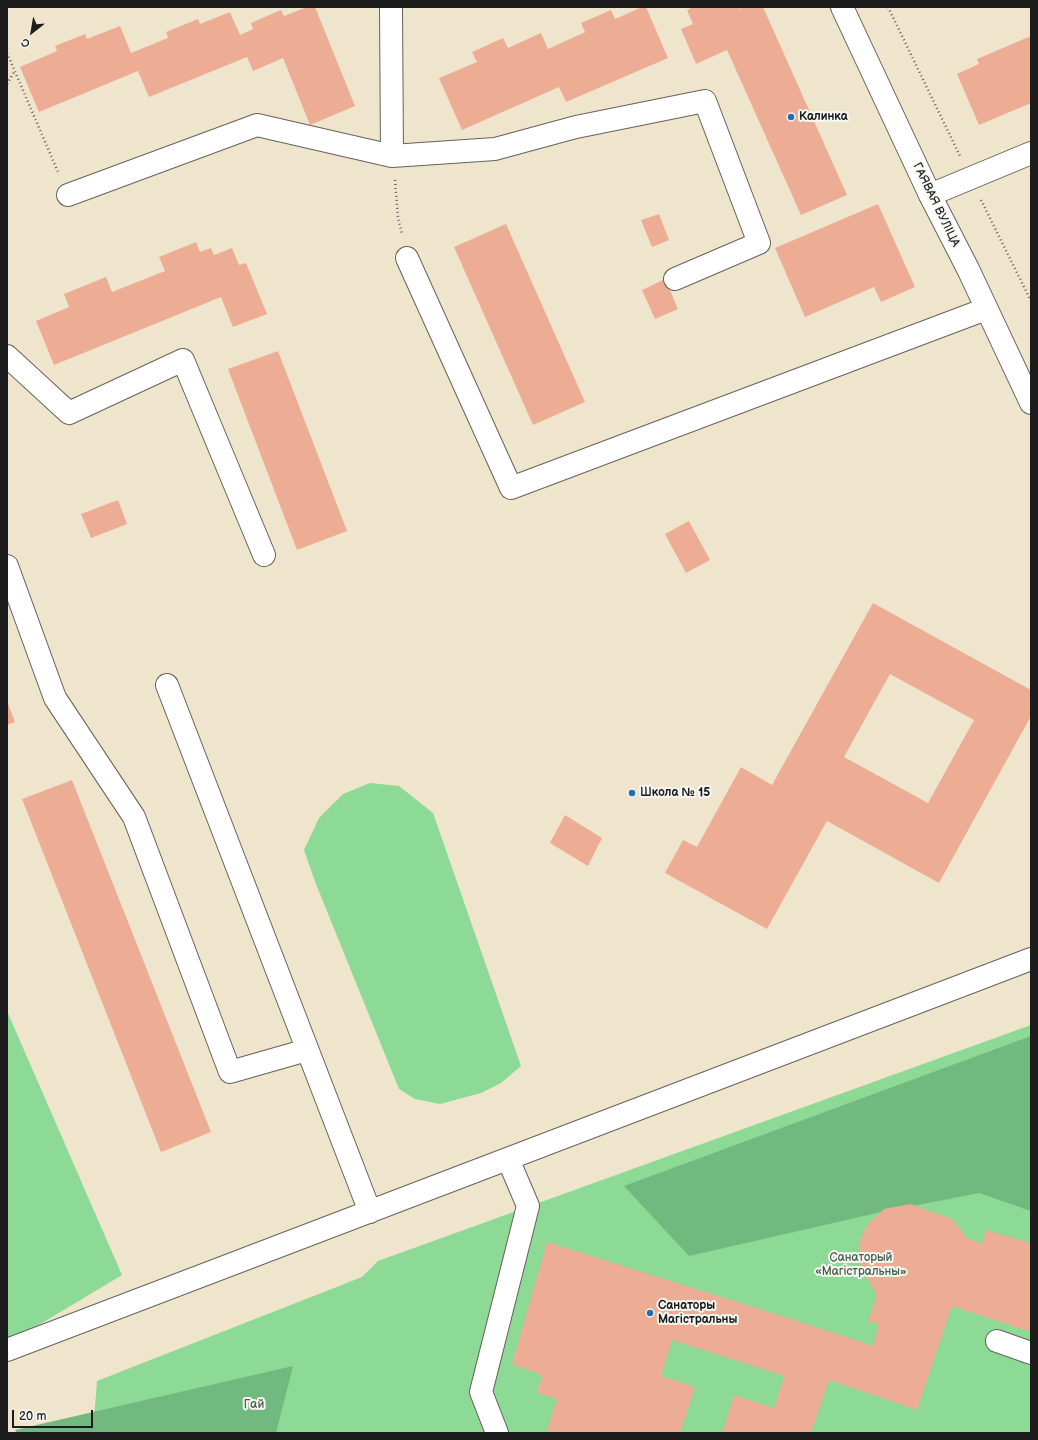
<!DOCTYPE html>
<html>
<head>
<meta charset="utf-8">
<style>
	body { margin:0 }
	#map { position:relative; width:1038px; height:1440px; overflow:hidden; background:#efe5cc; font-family:"Balsamiq Sans",sans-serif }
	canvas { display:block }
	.frame { position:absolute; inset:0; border:8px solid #1c1c1c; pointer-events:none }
	.north { position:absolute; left:12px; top:12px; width:40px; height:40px; -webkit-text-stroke:3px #f6f6f2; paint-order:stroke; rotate:211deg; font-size:11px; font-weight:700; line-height:16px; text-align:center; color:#1c1c1c }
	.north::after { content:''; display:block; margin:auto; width:14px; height:18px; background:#1c1c1c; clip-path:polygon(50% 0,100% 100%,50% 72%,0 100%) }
	.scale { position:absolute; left:12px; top:1410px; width:81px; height:18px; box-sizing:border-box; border:2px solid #1c1c1c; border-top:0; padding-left:5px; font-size:12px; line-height:14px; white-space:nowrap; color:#1c1c1c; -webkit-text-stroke:3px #f6f6f2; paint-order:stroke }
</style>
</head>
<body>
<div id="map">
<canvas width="1038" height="1440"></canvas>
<div class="frame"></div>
<div class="north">С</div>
<div class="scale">20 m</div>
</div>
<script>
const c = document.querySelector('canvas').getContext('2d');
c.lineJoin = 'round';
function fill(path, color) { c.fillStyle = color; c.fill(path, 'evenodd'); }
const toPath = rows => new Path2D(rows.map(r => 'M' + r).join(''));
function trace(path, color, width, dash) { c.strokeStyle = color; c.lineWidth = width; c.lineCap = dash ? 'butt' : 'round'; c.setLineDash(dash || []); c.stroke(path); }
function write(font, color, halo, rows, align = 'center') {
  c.font = font + ' "Balsamiq Sans",sans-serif'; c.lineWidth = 4; c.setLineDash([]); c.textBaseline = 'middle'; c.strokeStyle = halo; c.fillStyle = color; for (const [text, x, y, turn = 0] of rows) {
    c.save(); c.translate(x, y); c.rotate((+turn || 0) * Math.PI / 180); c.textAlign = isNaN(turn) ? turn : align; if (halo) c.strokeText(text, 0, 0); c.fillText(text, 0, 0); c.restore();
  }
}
const green = toPath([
	[370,783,399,786,433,813,521,1066,501,1083,481,1093,440,1104,415,1099,399,1089,316,884,304,850,319,818,343,794],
	[7,1011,122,1275,7,1344],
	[1031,1025,1031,1433,93,1433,97,1381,362,1277,378,1261]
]);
const forest = toPath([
	[1031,1036,1031,1211,979,1193,877,1213,689,1256,624,1186],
	[293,1366,276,1433,17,1433,15,1430]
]);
const building = toPath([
	[307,7,315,7,355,106,310,125,283,58,253,71,247,57,149,97,138,71,39,112,20,67,57,51,55,46,85,34,87,39,120,26,131,53,168,38,166,32,198,19,200,24,230,12,240,35,253,29,251,23,281,10,284,16],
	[642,7,646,7,668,58,566,102,559,87,462,130,439,78,477,62,472,52,503,38,508,48,541,33,548,49,585,32,581,23,611,10,615,19],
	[693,7,739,7,740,9,743,7,763,7,847,195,801,215,727,50,696,64,681,29,693,24,687,10],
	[1031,36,1031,103,979,125,957,74,979,64,977,59],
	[878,204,915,287,881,302,874,287,805,317,775,248],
	[659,214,669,240,652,247,641,220],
	[506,224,585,402,533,425,454,247],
	[196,242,200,252,211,248,214,255,232,248,239,265,246,263,267,314,233,327,221,297,54,365,36,321,69,307,64,294,106,277,112,292,165,271,159,257],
	[665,279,678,309,655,319,642,290],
	[278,351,347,531,297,550,228,369],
	[118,500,127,524,91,538,81,514],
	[689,521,710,560,686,573,665,534],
	[873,603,1031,690,1031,716,939,883,827,821,767,929,665,873,683,840,697,847,741,767,772,785],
	[890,674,974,720,928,803,844,757],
	[7,701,15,722,7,725],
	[72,780,211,1132,161,1152,22,799],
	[565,815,602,838,588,866,550,843],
	[910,1204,952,1219,967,1238,982,1244,986,1230,1031,1243,1031,1332,952,1306,917,1410,829,1380,811,1433,722,1433,734,1395,774,1408,784,1376,672,1340,661,1376,695,1387,680,1433,546,1433,557,1399,537,1393,542,1375,512,1364,547,1242,807,1324,873,1346,879,1325,868,1321,877,1295,861,1268,859,1242,867,1225,884,1209]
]);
const path = toPath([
	[888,7,960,156],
	[7,53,58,172],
	[7,84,14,72],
	[395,180,398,218,402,234],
	[981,200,1031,301]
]);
const minor = toPath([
	[392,156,495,149,576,127,705,101,759,243,675,279],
	[68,195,257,125,392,156,391,7],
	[930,195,1031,153],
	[407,258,511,488,986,309],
	[7,356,69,413,183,360,264,555],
	[7,566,55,698,134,817,230,1072,307,1050],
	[167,685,370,1212],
	[997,1341,1031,1353],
	[7,1350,1031,959],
	[497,1433,481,1392,528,1206,508,1159]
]);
const major = toPath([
	[842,7,930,195,968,269,1031,403]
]);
const markers = [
	[791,117,4,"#1f6fb2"],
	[632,793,4,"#1f6fb2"],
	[650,1313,4,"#1f6fb2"]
];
const poiNames = [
	["Калинка",799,117],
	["Школа № 15",640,793],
	["Санаторы",658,1306],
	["Магістральны",658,1320]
];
const streetNames = [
	["ГАЯВАЯ ВУЛІЦА",936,205,64]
];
const parkNames = [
	["Санаторый",861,1258],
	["«Магістральны»",861,1272],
	["Гай",254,1405]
];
fill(green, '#8dd996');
fill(forest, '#72b97f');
fill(building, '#edad95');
trace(minor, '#66625a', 24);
trace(major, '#66625a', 24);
trace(path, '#66625a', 2.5, [1, 3]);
trace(minor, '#fff', 22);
trace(major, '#fff', 22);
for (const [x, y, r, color] of markers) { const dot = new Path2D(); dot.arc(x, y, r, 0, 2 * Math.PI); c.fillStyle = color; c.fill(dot); trace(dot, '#f6f6f2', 1.5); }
write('bold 12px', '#1c1c1c', '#f6f6f2', poiNames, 'left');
write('12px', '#1c1c1c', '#f6f6f2', streetNames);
write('12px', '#445e47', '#f6f6f2', parkNames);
</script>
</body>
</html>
